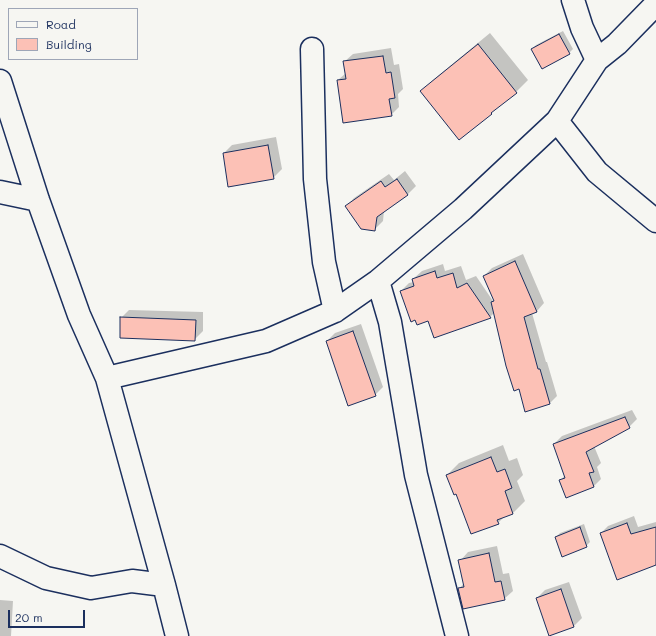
<!DOCTYPE html>
<html>
<head>
<meta charset="utf-8">
<style>
	body { margin:0 }
	#map { position:relative; width:656px; height:636px; overflow:hidden; background:#f6f6f2; font-family:Mali,sans-serif }
	canvas { display:block }
	.legend { position:absolute; left:8px; top:8px; width:130px; height:52px; box-sizing:border-box; background:#f6f6f2; border:1px solid #9ea6b7; margin:0; padding:5px 7px; list-style:none; font-size:12px; color:#1b2f5e }
	.legend li { display:flex; align-items:center; gap:8px; height:20px }
	.legend b { width:20px; border:1px solid #9ea6b7 }
	.scale { position:absolute; left:8px; top:610px; width:77px; height:18px; box-sizing:border-box; border:2px solid #1b2f5e; border-top:0; padding-left:5px; font-size:12px; line-height:14px; white-space:nowrap; color:#1b2f5e; -webkit-text-stroke:3px #f6f6f2; paint-order:stroke }
</style>
</head>
<body>
<div id="map">
<canvas width="656" height="636"></canvas>
<ul class="legend">
<li><b style="height:5px;background:#f6f6f2"></b>Road</li>
<li><b style="height:11px;background:#fcc1b6"></b>Building</li>
</ul>
<div class="scale">20 m</div>
</div>
<script>
const c = document.querySelector('canvas').getContext('2d');
c.lineJoin = 'round';
function fill(path, color) { c.fillStyle = color; c.fill(path, 'evenodd'); }
const toPath = rows => new Path2D(rows.map(r => 'M' + r).join(''));
function trace(path, color, width, dash) { c.strokeStyle = color; c.lineWidth = width; c.lineCap = dash ? 'butt' : 'round'; c.setLineDash(dash || []); c.stroke(path); }
const shadow = toPath([
	[563,31,573,49,569,53,532,49,536,45],
	[490,33,528,80,516,92,491,113,459,139,421,92,433,80],
	[391,48,394,65,399,64,403,89,398,94,399,107,391,115,338,80,346,73,344,62,353,54],
	[276,137,282,169,273,178,224,153,232,145],
	[405,171,416,186,407,195,384,211,383,221,374,230,346,207,354,198,389,174,394,180],
	[523,254,544,303,537,311,532,313,546,362,547,362,557,396,549,404,519,388,494,313,490,317,428,319,401,291,409,283,414,282,413,279,422,271,443,264,445,271,461,266,466,280,476,276,493,301,495,300,484,276,492,268],
	[129,310,203,312,203,331,194,340,121,318],
	[361,324,383,387,375,395,327,341,335,333],
	[632,410,637,419,629,427,594,446,601,463,597,467,601,479,594,486,561,480,565,475,554,444,562,436],
	[503,445,509,461,517,458,523,475,517,481,525,501,513,513,505,516,498,523,456,492,447,475,459,463],
	[634,516,638,527,656,522,656,561,601,533,608,526],
	[584,524,590,542,586,546,556,537,560,533],
	[497,546,503,574,509,573,513,591,504,599,459,589,464,583,460,561,468,552],
	[569,582,582,618,574,626,537,598,545,590],
	[0,600,13,601,11,636,0,636]
]);
const building = toPath([
	[559,34,570,54,542,69,531,49,559,34],
	[478,44,517,93,491,113,492,114,459,140,420,91,478,44],
	[383,56,386,73,391,72,395,98,389,99,392,116,343,123,337,80,346,79,343,61,383,56],
	[268,145,274,179,228,187,223,153,268,145],
	[397,179,408,195,377,217,375,231,361,229,345,206,381,181,385,187,397,179],
	[515,261,537,312,524,317,538,369,540,369,550,404,525,412,519,389,514,391,506,366,491,302,494,301,483,276,515,261],
	[435,271,437,278,453,273,457,288,467,283,491,318,434,338,428,321,417,325,415,320,411,322,400,291,414,286,412,279,435,271],
	[120,317,196,320,195,341,120,338,120,317],
	[353,331,376,396,348,406,326,341,353,331],
	[625,417,630,428,586,452,594,472,589,473,594,487,566,498,559,480,565,478,553,444,625,417],
	[491,457,497,472,505,469,512,488,505,491,513,514,497,520,499,524,471,534,456,494,454,495,446,475,491,457],
	[627,523,631,534,656,527,656,565,617,580,600,533,627,523],
	[580,527,587,547,562,557,555,537,580,527],
	[489,553,495,582,501,581,505,600,463,609,458,588,464,587,458,560,489,553],
	[561,589,574,627,549,636,536,598,561,589]
]);
const street = toPath([
	[573,0,582,28,597,60],
	[312,49,315,179,324,262,335,311],
	[0,81,38,200,79,315,107,378],
	[557,121,597,172,656,221],
	[0,192,38,200],
	[378,281,390,322,416,475,457,636],
	[0,556,46,578,91,588,132,581,164,585],
	[177,636,164,585,107,378,266,341,335,311,378,281,463,209,557,121,597,60,617,44,656,4]
]);
fill(shadow, '#0003');
fill(building, '#fcc1b6');
trace(building, '#1b2f5e', 1);
trace(street, '#1b2f5e', 25);
trace(street, '#f6f6f2', 22);
</script>
</body>
</html>
